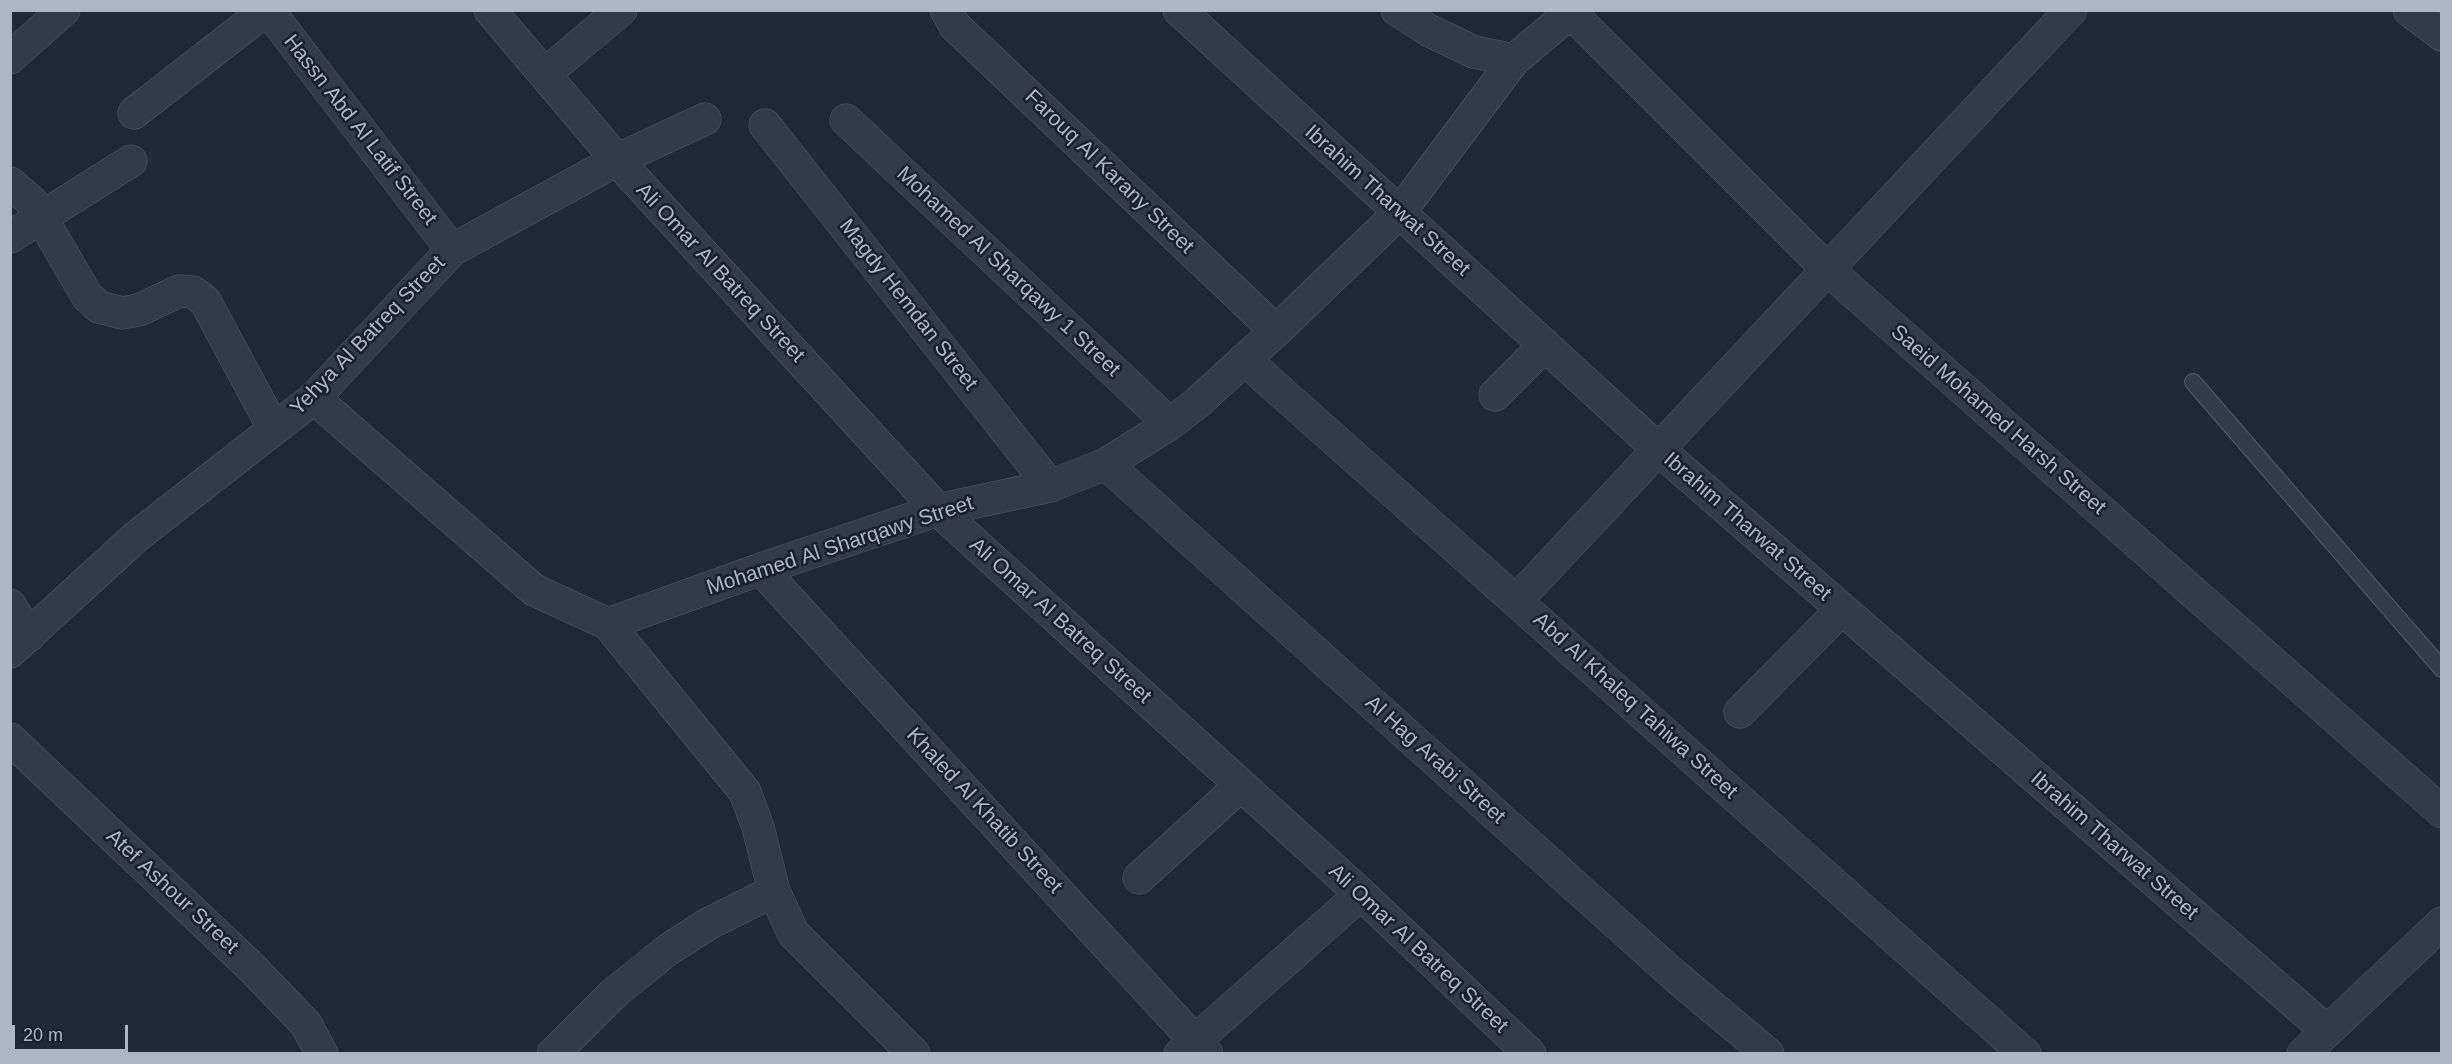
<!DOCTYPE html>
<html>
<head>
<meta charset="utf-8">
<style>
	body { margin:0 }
	#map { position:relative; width:2452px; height:1064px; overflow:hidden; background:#202938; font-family:Arial,sans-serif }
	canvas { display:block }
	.frame { position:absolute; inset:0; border:12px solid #aeb6c5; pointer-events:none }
	.scale { position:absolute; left:12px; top:1025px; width:116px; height:27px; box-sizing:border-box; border:3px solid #aeb6c5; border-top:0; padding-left:8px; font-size:18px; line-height:21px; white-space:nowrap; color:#aeb6c5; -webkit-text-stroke:4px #19212d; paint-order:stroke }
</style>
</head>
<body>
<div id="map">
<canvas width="2452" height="1064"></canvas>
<div class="frame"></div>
<div class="scale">20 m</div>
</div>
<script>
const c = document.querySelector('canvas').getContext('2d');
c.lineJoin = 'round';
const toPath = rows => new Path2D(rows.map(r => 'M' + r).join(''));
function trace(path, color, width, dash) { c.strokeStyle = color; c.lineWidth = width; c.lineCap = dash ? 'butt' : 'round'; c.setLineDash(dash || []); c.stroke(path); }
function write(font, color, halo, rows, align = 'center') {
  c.font = font + ' Arial,sans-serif'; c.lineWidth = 5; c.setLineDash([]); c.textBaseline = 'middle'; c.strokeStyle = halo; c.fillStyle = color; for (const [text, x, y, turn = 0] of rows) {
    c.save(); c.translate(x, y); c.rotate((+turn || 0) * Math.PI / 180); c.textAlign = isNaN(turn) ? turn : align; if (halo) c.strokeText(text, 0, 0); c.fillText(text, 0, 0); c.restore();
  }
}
const lane = toPath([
	[2193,382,2442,669]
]);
const street = toPath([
	[268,10,452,250],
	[490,10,617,160,938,510,1361,894,1530,1054],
	[946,10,955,26,1276,331],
	[1179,10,1658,449,2327,1031],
	[1397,10,1428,30,1474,52,1514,60],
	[1568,10,1827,269,2442,812],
	[2409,10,2442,35],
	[10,58,64,10],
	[545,74,621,10],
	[134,113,266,10],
	[846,120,1170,424],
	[765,125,1050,486],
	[10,183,33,203,87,296,99,307,122,313,139,310,179,291,193,292,205,301,274,429],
	[10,237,131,161],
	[1244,359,2025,1054],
	[1495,395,1545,345],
	[314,398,534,590,608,624,745,792,758,827,774,891,793,933,914,1054],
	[1106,464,1674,975,1768,1054],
	[761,569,1207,1054],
	[1516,601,2071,10],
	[10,605,29,636],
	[608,624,761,569,938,510,1050,486,1106,464,1170,424,1197,403,1276,331,1400,212,1514,60,1569,14],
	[10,652,137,536,314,398,452,250,617,160,705,119],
	[1740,712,1842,609],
	[10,739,250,966,306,1024,322,1054],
	[1139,878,1241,785],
	[553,1054,613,994,669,949,708,924,774,891],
	[1180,1054,1361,894],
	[2303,1054,2442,923]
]);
const streetNames = [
	["Hassn Abd Al Latif Street",360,130,52],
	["Farouq Al Karany Street",1109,172,44],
	["Ibrahim Tharwat Street",1387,201,42],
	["Mohamed Al Sharqawy 1 Street",1008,272,43],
	["Ali Omar Al Batreq Street",720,273,47],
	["Magdy Hemdan Street",908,305,52],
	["Yehya Al Batreq Street",368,336,-46],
	["Saeid Mohamed Harsh Street",1998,420,41],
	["Ibrahim Tharwat Street",1747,527,41],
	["Mohamed Al Sharqawy Street",840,546,-18],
	["Ali Omar Al Batreq Street",1060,621,42],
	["Abd Al Khaleq Tahiwa Street",1635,706,42],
	["Al Hag Arabi Street",1435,760,42],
	["Khaled Al Khatib Street",984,811,47],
	["Ibrahim Tharwat Street",2114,846,41],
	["Atef Ashour Street",172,892,43],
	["Ali Omar Al Batreq Street",1418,949,43]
];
trace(lane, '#515966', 18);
trace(street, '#515966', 33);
trace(lane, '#333b49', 16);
trace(street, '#333b49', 32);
write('21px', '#aeb6c5', '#19212d', streetNames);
</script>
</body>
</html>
